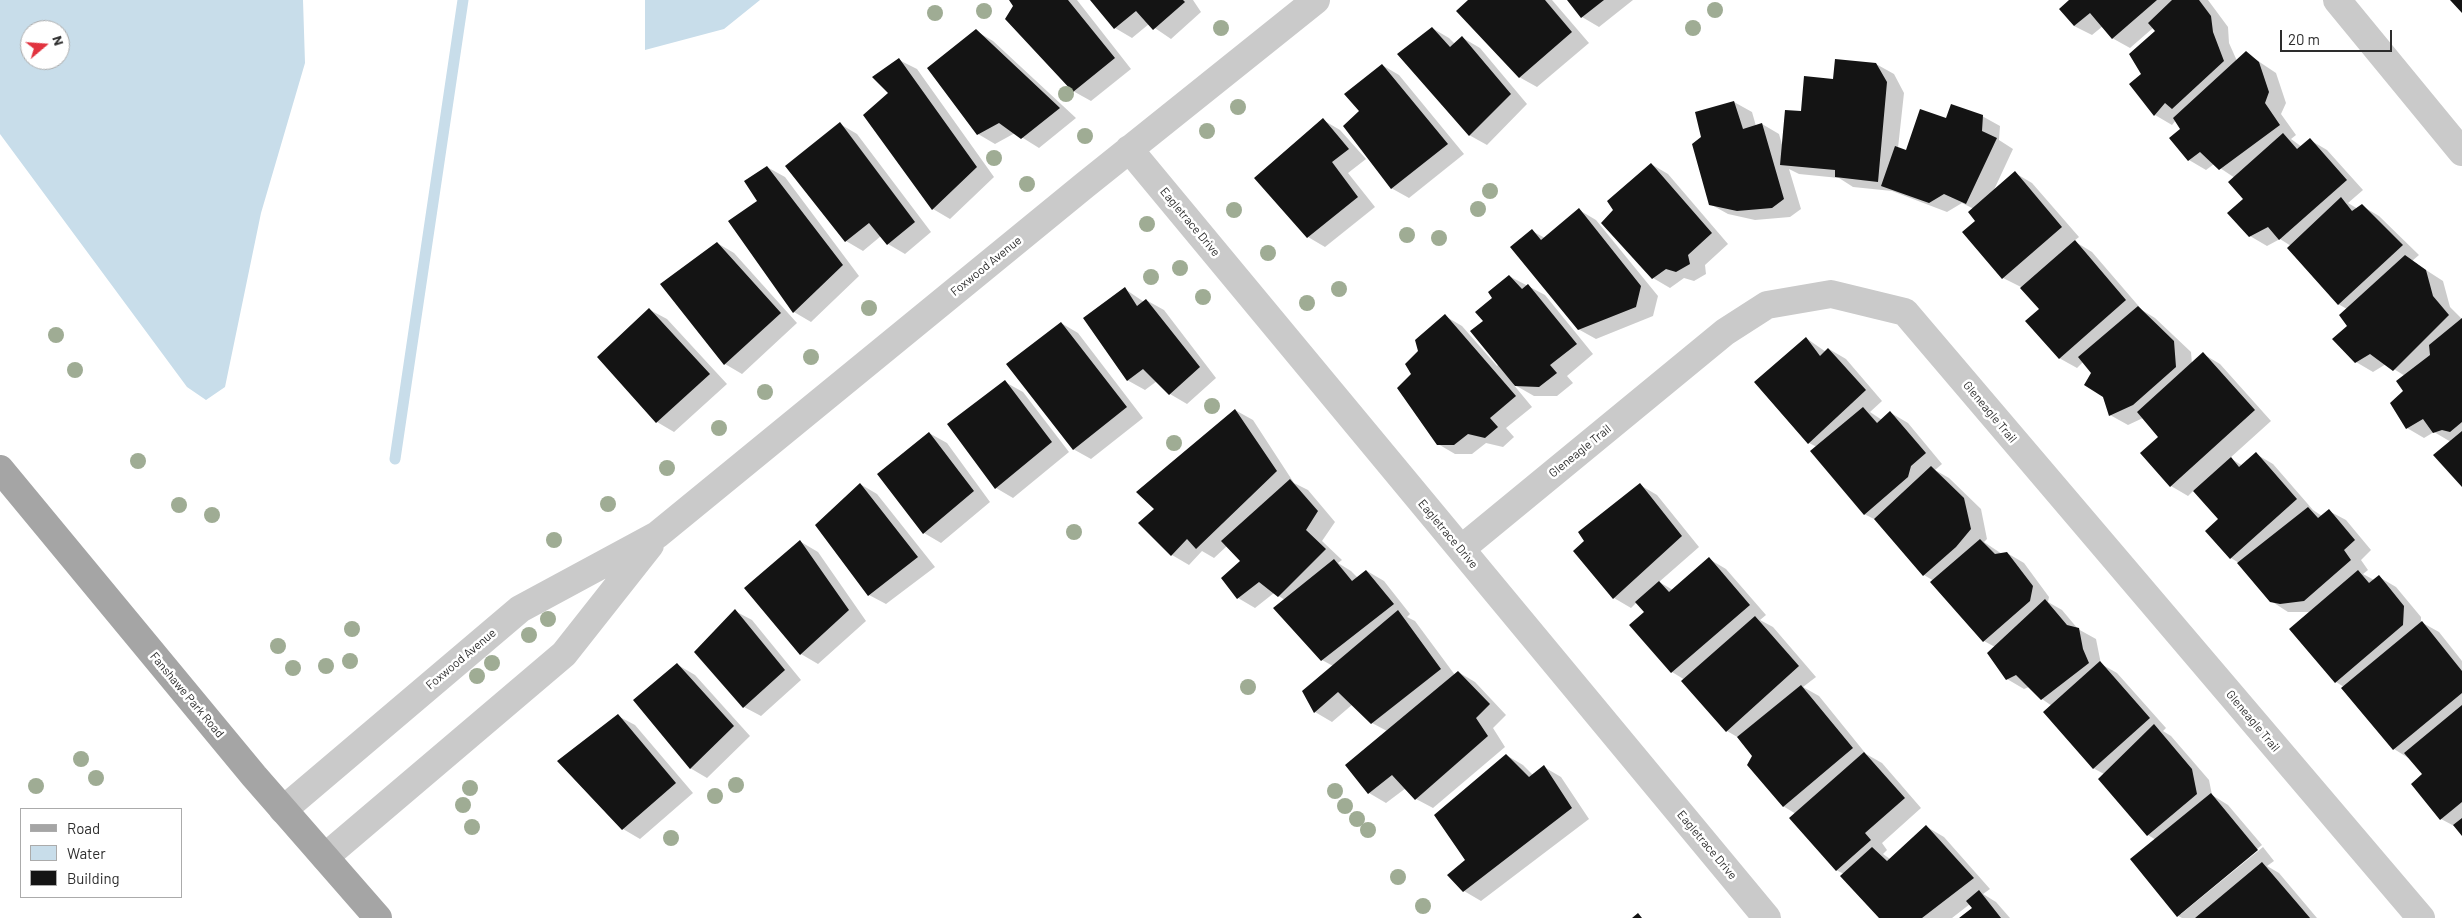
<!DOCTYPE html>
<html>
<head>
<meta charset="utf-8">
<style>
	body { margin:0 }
	#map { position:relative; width:2462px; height:918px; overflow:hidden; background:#fff; font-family:Barlow,sans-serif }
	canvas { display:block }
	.legend { position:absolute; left:20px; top:808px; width:162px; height:90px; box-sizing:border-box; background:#fff; border:1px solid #ababab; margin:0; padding:6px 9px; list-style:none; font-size:15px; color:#2d2d2d }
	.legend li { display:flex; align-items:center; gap:10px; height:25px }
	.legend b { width:25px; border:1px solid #ababab }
	.north { position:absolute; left:20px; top:20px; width:50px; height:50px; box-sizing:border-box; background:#fff; border:1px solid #ababab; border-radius:50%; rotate:72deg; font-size:14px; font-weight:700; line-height:20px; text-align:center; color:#2d2d2d }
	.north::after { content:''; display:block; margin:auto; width:18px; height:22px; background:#e1333f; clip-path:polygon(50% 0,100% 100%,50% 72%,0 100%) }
	.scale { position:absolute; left:2280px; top:30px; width:112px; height:22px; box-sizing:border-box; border:2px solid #2d2d2d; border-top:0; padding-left:6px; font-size:15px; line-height:18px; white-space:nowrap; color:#2d2d2d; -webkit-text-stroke:4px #fff; paint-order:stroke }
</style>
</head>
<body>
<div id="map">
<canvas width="2462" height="918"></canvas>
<ul class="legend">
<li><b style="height:6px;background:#a5a5a5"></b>Road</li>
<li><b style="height:14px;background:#c8ddea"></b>Water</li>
<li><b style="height:14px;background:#141414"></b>Building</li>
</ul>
<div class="north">N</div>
<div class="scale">20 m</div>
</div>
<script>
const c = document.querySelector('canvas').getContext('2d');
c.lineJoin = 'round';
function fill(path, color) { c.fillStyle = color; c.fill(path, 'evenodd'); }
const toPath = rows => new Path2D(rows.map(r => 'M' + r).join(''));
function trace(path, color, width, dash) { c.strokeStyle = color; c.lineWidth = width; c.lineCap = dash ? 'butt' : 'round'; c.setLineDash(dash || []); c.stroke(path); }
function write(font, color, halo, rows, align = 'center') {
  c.font = font + ' Barlow,sans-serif'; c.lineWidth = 5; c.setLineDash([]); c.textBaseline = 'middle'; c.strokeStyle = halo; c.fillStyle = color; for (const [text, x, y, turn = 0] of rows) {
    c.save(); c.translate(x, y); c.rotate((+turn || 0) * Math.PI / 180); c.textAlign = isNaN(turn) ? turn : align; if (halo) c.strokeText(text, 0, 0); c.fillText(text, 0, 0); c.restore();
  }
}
const water = toPath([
	[0,0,303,0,305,63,261,213,225,387,206,400,187,387,0,134],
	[30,30,60,30,60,60,30,60],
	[645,0,760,0,724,29,645,50]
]);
const shadow = toPath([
	[1011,0,1077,0,1131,69,1091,101,1073,91],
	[1091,0,1193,0,1201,12,1171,39,1149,24,1132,38,1115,28],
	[1470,0,1552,0,1589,43,1537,87,1519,77],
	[1568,0,1633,0,1599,27,1582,17],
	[2071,0,2208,0,2228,27,2229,43,2237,61,2246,53,2276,73,2286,103,2281,114,2296,135,2291,139,2302,147,2310,140,2327,150,2363,190,2348,203,2358,209,2362,206,2379,216,2419,255,2412,261,2443,281,2450,307,2462,319,2462,485,2451,442,2434,432,2424,438,2407,428,2391,404,2405,391,2405,376,2386,364,2373,372,2356,362,2347,309,2338,304,2291,246,2280,239,2267,246,2250,236,2245,199,2235,178,2214,164,2206,170,2189,160,2171,138,2182,129,2176,120,2172,125,2155,115,2142,74,2156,32,2153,28,2130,48,2112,38,2103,26,2092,35,2074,26],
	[1432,28,1449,38,1455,44,1463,38,1480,48,1527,104,1487,145,1469,135],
	[976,31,993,41,1076,118,1039,148,1015,133,995,144,978,134],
	[899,60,917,69,994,177,950,219,933,209,890,93],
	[1876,64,1894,74,1904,93,1898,148,1907,151,1946,120,1982,116,2000,126,1999,140,2013,149,1993,192,2015,173,2032,183,2079,237,2074,241,2092,252,2142,310,2155,318,2191,352,2192,364,2203,354,2220,364,2271,421,2230,458,2243,466,2256,454,2273,464,2313,510,2322,516,2329,511,2346,520,2371,550,2361,560,2368,570,2363,574,2374,580,2379,577,2396,587,2421,617,2421,622,2439,632,2462,661,2462,834,2458,828,2441,819,2423,774,2410,759,2394,749,2343,688,2344,687,2336,682,2311,612,2288,612,2271,601,2239,563,2231,558,2206,531,2220,519,2194,490,2188,496,2171,486,2160,437,2143,418,2128,425,2110,415,2093,372,2084,361,2077,368,2059,358,2040,309,2021,287,2003,278,1977,221,1974,209,1962,203,1947,212,1892,191,1853,187,1839,178,1799,174,1789,169,1801,209,1790,217,1755,220,1728,214,1710,204,1703,137,1734,102,1752,112,1756,126,1762,124,1779,134,1783,148,1802,113,1834,80],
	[1382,65,1399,75,1464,154,1409,198,1391,188,1361,111],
	[1323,120,1340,130,1366,159,1348,173,1375,207,1325,247,1308,237],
	[840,124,857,134,931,232,905,254,888,244,881,236,863,251,846,241],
	[1651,164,1668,174,1728,244,1705,265,1706,274,1694,281,1684,278,1670,288,1653,278,1615,211],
	[767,167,785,177,859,276,811,322,794,312,759,201],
	[1579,210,1596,220,1658,296,1653,316,1596,339,1578,329,1532,231,1545,238],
	[717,243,734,253,797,323,742,374,725,364],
	[1509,276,1545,295,1593,354,1567,376,1573,383,1557,396,1534,396,1513,384,1532,407,1506,428,1514,437,1503,447,1486,443,1472,454,1455,454,1438,444,1412,375,1419,352,1445,316,1462,326,1497,366,1499,364,1484,321,1494,298],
	[1125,289,1144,302,1146,300,1164,310,1216,378,1187,404,1170,394,1157,381,1145,390,1127,380],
	[650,310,667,319,727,384,674,432,657,422],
	[1061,323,1078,333,1143,418,1091,459,1073,449],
	[1806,338,1826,352,1829,349,1846,359,1882,401,1870,412,1882,420,1891,413,1908,423,1942,464,1935,470,1949,478,1981,509,1987,539,1984,542,2002,554,2007,553,2024,563,2049,597,2048,602,2062,610,2078,629,2096,639,2101,664,2117,673,2166,728,2163,731,2171,736,2209,780,2212,795,2228,805,2262,845,2181,911,2181,914,2263,847,2274,861,2267,866,2279,873,2317,918,2182,918,2178,916,2156,840,2148,835,2104,774,2093,768,2052,706,2042,699,2029,687,2024,689,2007,679,1995,647,1984,641,1934,581,1924,575,1878,521,1864,514,1817,447,1809,443],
	[1005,382,1023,392,1069,452,1013,498,996,488],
	[1235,410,1253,420,1294,483,1308,490,1335,522,1322,541,1342,560,1338,563,1351,571,1358,578,1367,571,1384,581,1410,614,1407,617,1415,621,1455,675,1458,672,1475,682,1506,715,1493,728,1505,747,1433,808,1416,799,1406,788,1386,803,1369,793,1387,731,1372,723,1353,704,1332,722,1315,712,1333,666,1322,660,1285,600,1274,593,1255,608,1238,598,1222,578,1242,561,1227,546,1214,558,1202,551,1189,565,1172,555,1156,509],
	[929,433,947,443,990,502,941,543,924,533],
	[860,484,877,494,935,567,886,604,869,595],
	[1640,485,1657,495,1699,547,1659,582,1673,590,1709,559,1726,569,1766,615,1760,620,1773,627,1816,677,1803,687,1819,696,1866,754,1882,763,1921,808,1882,843,1887,850,1883,854,1890,859,1927,827,1944,837,1990,889,1983,894,1996,902,2010,918,1961,918,1973,908,1970,904,1952,918,1880,918,1844,874,1836,870,1796,814,1783,806,1754,756,1739,738,1727,731,1685,680,1672,672,1645,612,1637,602,1631,608,1614,598],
	[801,542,818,552,866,621,818,664,801,654],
	[735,611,752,620,801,680,761,716,744,707],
	[678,665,695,675,750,736,707,778,690,768],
	[618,716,635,725,693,793,640,839,623,829],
	[1506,755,1523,765,1533,775,1544,767,1561,777,1589,819,1481,901,1464,891,1467,861]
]);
const stream = toPath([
	[395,459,463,0]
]);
const building = toPath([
	[1009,0,1068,0,1115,58,1073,92,1005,19,1013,6],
	[1090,0,1183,0,1185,2,1153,30,1136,11,1114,29],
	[1468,0,1545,0,1572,32,1519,78,1456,11],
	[1567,0,1604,0,1581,18],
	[2069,0,2157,0,2112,39,2090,13,2074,26,2059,9],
	[2172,0,2199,0,2211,16,2213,32,2224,61,2172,109,2165,103,2154,116,2129,84,2141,74,2129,54,2155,31,2148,23],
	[2450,0,2462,0,2462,13],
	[1432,27,1450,47,1462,36,1511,94,1469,136,1397,54],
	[976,29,1060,108,1021,139,999,123,977,135,927,68],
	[2246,51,2259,62,2269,92,2265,103,2280,125,2219,170,2200,152,2188,161,2169,138,2180,129,2173,118],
	[899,58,977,167,932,210,863,115,888,93,872,77],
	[1835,59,1876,63,1887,82,1878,182,1835,177,1835,170,1780,165,1785,110,1801,111,1804,76,1833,79],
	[1382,64,1448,144,1391,189,1343,126,1359,111,1344,94],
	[1734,101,1743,129,1762,123,1784,199,1772,208,1737,211,1709,205,1692,144,1701,137,1695,112],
	[1951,104,1983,115,1982,131,1997,138,1966,204,1944,194,1929,203,1881,186,1895,146,1906,150,1920,109,1946,118],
	[1323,118,1349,149,1332,162,1358,197,1307,238,1254,178],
	[840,122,915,222,887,245,869,223,845,242,785,166],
	[2283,133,2297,149,2310,138,2347,180,2279,240,2268,227,2249,237,2227,213,2243,199,2228,182],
	[1651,163,1712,233,1688,255,1690,264,1676,272,1666,269,1652,279,1601,223,1613,210,1607,201],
	[767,166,843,265,793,313,728,221,757,201,744,181],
	[2015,171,2062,227,2002,279,1962,232,1975,221,1968,212],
	[2341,197,2352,211,2362,204,2403,245,2338,305,2287,248],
	[1579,208,1641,286,1636,307,1578,330,1510,247,1532,229,1541,240],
	[2075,240,2126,300,2059,359,2025,321,2039,309,2020,288],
	[717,242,781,313,724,365,660,284],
	[2405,255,2426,270,2433,296,2449,315,2393,371,2370,354,2355,363,2332,339,2347,326,2339,315],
	[1509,275,1522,289,1528,284,1577,344,1550,365,1557,373,1539,387,1515,386,1470,331,1483,321,1475,312,1492,298,1488,292],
	[1125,287,1137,306,1146,299,1200,367,1169,395,1143,369,1127,381,1083,318],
	[2138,306,2174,341,2176,367,2133,405,2109,416,2103,397,2084,385,2091,373,2078,357],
	[649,308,710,374,656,423,597,357],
	[1445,314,1516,396,1490,418,1498,427,1485,438,1468,434,1454,445,1437,445,1397,388,1411,374,1405,364,1418,351,1415,340],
	[2462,318,2462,422,2450,432,2442,430,2433,433,2423,419,2406,429,2390,403,2403,391,2396,381,2430,355,2429,345],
	[1061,322,1127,407,1073,450,1006,364],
	[1806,337,1820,356,1828,348,1866,390,1808,444,1754,382],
	[2203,352,2255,410,2170,487,2140,453,2158,437,2137,412],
	[1005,380,1052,442,995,489,947,424],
	[1863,407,1877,423,1890,411,1926,453,1911,466,1908,477,1864,515,1810,451],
	[1235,409,1277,471,1196,549,1187,539,1171,556,1138,523,1154,509,1136,492],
	[2462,431,2462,487,2433,455],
	[929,432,974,491,923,534,877,474],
	[2256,452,2297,499,2230,559,2205,531,2218,519,2193,491,2231,457,2239,467],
	[1931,466,1964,498,1971,529,1956,547,1923,576,1874,519],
	[1290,479,1318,511,1306,530,1326,549,1278,597,1259,582,1237,599,1221,578,1240,561,1221,541],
	[860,483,918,557,868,596,815,525],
	[1640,483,1682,536,1613,599,1573,551,1584,541,1578,532],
	[2308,507,2318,518,2329,509,2355,540,2344,550,2351,560,2304,601,2280,604,2270,602,2237,563],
	[1980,539,1995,554,2007,552,2033,586,2030,601,1983,642,1930,582],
	[800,540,849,610,800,655,744,588],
	[1709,557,1750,605,1671,673,1629,625,1644,612,1635,602,1659,581,1669,592],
	[1334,559,1352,581,1366,570,1394,604,1321,661,1273,608],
	[2358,570,2369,583,2379,575,2404,606,2403,625,2335,683,2289,629],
	[2045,599,2067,625,2079,628,2083,649,2089,663,2041,700,2016,675,2006,680,1987,653],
	[735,609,785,670,743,708,694,652],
	[1398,610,1441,669,1371,724,1338,692,1314,713,1302,691],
	[1755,616,1799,666,1726,732,1681,681],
	[2422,621,2462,671,2462,693,2393,750,2341,688],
	[2100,661,2150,718,2093,769,2043,712],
	[677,663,734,726,690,769,633,700],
	[1458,671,1490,704,1476,718,1488,736,1415,800,1392,775,1368,794,1345,765],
	[1801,685,1853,748,1783,807,1747,765,1752,756,1737,737],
	[2462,705,2462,802,2440,820,2411,784,2422,774,2404,753],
	[618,714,676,783,622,830,557,761],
	[2154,724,2192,769,2197,794,2147,836,2098,779],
	[1864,752,1905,798,1865,833,1871,840,1836,871,1789,818],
	[1506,754,1529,777,1544,765,1572,808,1463,892,1447,875,1465,860,1434,815],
	[2211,793,2258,850,2177,917,2130,859],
	[2462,818,2462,836,2453,825],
	[1926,825,1974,878,1922,918,1879,918,1840,876,1872,847,1887,861],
	[2262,862,2310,918,2195,918],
	[1979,890,2001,918,1959,918,1972,908,1966,901],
	[1638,913,1642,918,1632,918]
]);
const minor = toPath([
	[2337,0,2462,152],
	[1129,149,1767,918],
	[1461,549,1725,332,1767,305,1831,294,1905,312,2421,918],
	[283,810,520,609,657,535,1085,185,1316,0],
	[325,857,564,654,650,545]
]);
const major = toPath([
	[0,469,254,776,378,918]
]);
const trees = [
	[1715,10],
	[984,11],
	[935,13],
	[1221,28],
	[1693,28],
	[1066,94],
	[1238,107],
	[1207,131],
	[1085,136],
	[994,158],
	[1027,184],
	[1490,191],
	[1478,209],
	[1234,210],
	[1147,224],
	[1407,235],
	[1439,238],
	[1268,253],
	[1180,268],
	[1151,277],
	[1339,289],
	[1203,297],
	[1307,303],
	[869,308],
	[56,335],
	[811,357],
	[75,370],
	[765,392],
	[1212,406],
	[719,428],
	[1174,443],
	[138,461],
	[667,468],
	[608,504],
	[179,505],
	[212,515],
	[1074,532],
	[554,540],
	[548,619],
	[352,629],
	[529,635],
	[278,646],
	[350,661],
	[492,663],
	[326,666],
	[293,668],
	[477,676],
	[1248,687],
	[81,759],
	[96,778],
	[736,785],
	[36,786],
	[470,788],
	[1335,791],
	[715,796],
	[463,805],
	[1345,806],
	[1357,819],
	[472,827],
	[1368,830],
	[671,838],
	[1398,877],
	[1423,906]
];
const streetNames = [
	["Eagletrace Drive",1190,222,50],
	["Foxwood Avenue",986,266,-39],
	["Gleneagle Trail",1990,412,50],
	["Gleneagle Trail",1580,451,-39],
	["Eagletrace Drive",1448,534,50],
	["Foxwood Avenue",461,659,-40],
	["Fanshawe Park Road",187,695,50],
	["Gleneagle Trail",2253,721,50],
	["Eagletrace Drive",1707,845,50]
];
fill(water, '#c8ddea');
fill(shadow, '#0003');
trace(stream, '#c8ddea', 11);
fill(building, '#141414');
trace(minor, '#cacaca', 28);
trace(major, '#a5a5a5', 28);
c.fillStyle = '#9fac94';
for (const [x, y] of trees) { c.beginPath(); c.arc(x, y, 8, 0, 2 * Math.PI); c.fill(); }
write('12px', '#2d2d2d', '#fff', streetNames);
</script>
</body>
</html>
